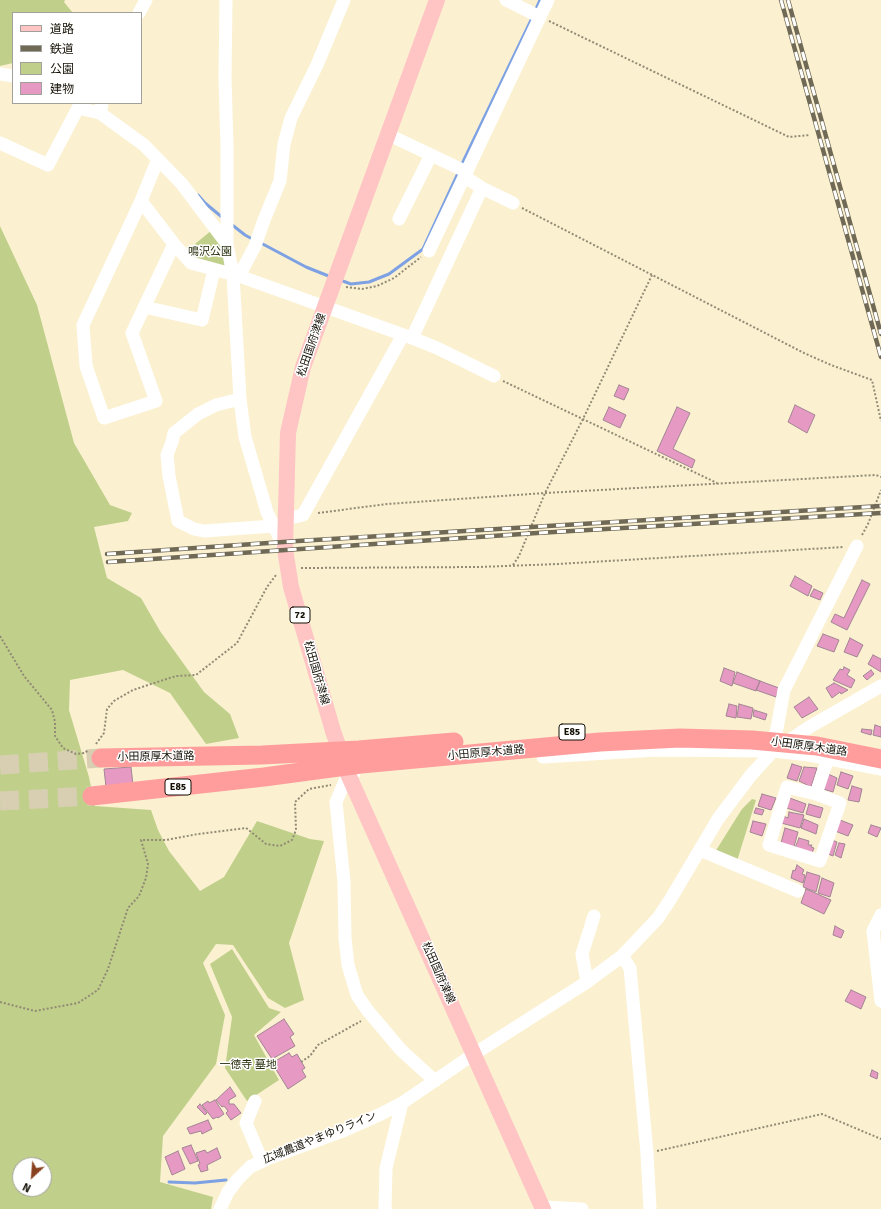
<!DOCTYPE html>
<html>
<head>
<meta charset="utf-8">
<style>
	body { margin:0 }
	#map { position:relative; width:881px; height:1209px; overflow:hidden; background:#fbf1d1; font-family:Signika,"Noto Sans JP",sans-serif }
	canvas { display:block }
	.legend { position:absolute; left:12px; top:12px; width:130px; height:92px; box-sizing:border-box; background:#fff; border:1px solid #a1a09b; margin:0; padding:5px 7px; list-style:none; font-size:12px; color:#151106 }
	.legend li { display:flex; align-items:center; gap:8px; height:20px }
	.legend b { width:20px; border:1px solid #a1a09b }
	.north { position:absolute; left:12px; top:1157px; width:40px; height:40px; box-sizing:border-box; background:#fff; border:1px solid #a1a09b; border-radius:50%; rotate:206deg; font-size:11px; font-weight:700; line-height:16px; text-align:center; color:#151106 }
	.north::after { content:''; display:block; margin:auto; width:14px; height:18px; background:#89421f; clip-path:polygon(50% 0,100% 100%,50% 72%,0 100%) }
</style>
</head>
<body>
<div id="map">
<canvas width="881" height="1209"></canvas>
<ul class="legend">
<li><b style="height:5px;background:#ffc4c4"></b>道路</li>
<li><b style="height:5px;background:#6f6956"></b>鉄道</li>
<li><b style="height:11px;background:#c0d08b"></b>公園</li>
<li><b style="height:11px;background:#e69ac3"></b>建物</li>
</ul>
<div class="north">N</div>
</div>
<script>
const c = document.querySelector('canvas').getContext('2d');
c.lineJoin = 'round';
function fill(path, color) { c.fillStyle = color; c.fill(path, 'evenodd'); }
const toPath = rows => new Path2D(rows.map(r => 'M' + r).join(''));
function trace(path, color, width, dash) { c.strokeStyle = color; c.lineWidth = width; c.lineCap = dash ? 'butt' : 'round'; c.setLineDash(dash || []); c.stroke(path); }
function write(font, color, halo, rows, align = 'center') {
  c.font = font + ' Signika,"Noto Sans JP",sans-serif'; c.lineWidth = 3; c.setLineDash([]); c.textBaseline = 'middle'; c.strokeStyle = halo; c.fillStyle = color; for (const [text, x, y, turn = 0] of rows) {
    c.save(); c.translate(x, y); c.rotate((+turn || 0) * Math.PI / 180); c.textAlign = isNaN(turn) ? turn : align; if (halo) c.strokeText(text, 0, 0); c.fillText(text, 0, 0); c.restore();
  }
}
const green = toPath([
	[0,0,65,0,64,2,73,13,13,13,13,63,0,66],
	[0,226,37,305,74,443,110,505,132,513,128,521,94,527,107,578,141,598,160,631,204,692,230,714,239,738,206,744,170,693,123,670,70,680,69,710,89,777,95,806,151,810,158,830,169,851,200,891,224,877,257,821,310,839,324,841,289,943,304,1000,285,1008,268,998,233,945,216,944,203,963,225,1015,216,1064,163,1136,160,1182,213,1197,211,1209,0,1209],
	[20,1165,44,1165,44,1189,20,1189],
	[212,230,225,249,228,263,222,270,184,253],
	[752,799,756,800,737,861,715,852,742,809],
	[232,949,269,1008,281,1012,254,1035,279,1080,247,1101,225,1068,232,1017,210,964]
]);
const stream = toPath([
	[535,11,540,0],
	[461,166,533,16],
	[198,195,205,203,223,218],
	[231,224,245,235,254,240],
	[259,242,306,267,331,277],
	[340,280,351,284,369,282,389,274,423,249,459,171],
	[169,1182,195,1183,226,1180]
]);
const building = toPath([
	[619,385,629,389,624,400,614,396,619,385],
	[795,405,815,415,807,433,788,422,795,405],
	[609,407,626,415,620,428,603,420,609,407],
	[677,407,690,413,673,449,695,460,692,468,657,451,677,407],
	[795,576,812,586,808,596,790,586,795,576],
	[862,580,870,584,847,630,831,622,835,614,844,618,862,580],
	[814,589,823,593,820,600,810,596,814,589],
	[823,634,839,640,834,652,817,646,823,634],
	[850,638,863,645,857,657,844,652,850,638],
	[873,655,881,659,881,672,868,664,873,655],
	[844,667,850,670,847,675,855,680,851,688,833,680,840,669,843,670,844,667],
	[724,668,735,672,732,686,720,681,724,668],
	[871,670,874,674,867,680,863,676,871,670],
	[737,672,760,681,756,691,733,683,737,672],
	[760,681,779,688,776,697,756,690,760,681],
	[834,683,848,690,841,694,840,692,832,698,826,688,834,683],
	[809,697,818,709,802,718,794,707,809,697],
	[729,704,737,706,736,718,726,716,729,704],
	[739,704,753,708,751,719,737,717,739,704],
	[754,710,767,714,765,720,753,716,754,710],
	[875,725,881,727,881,737,873,735,875,725],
	[862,729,872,730,871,735,861,732,862,729],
	[792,764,802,767,797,781,787,778,792,764],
	[131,767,133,785,106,787,104,769,131,767],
	[804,767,817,768,811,787,799,781,804,767],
	[841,772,853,776,848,789,837,785,841,772],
	[828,774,837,778,833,792,823,789,828,774],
	[852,786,862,789,859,802,848,800,852,786],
	[762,794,776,798,771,810,758,806,762,794],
	[787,797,806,804,803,813,783,807,787,797],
	[809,804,823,808,820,818,806,814,809,804],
	[756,808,764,810,762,815,754,813,756,808],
	[789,812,804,815,800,828,781,823,783,816,788,818,789,812],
	[804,819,818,825,816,834,801,828,804,819],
	[840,820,853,825,848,836,835,831,840,820],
	[753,821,766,824,762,836,750,832,753,821],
	[871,825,881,828,877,837,868,833,871,825],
	[785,828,798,832,794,847,781,843,785,828],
	[799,838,809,841,808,845,812,845,811,847,814,848,812,853,795,848,799,838],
	[832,840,837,842,833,856,828,854,832,840],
	[839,843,845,844,841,858,835,855,839,843],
	[797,865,804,870,802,874,805,875,803,883,791,878,793,870,795,871,797,865],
	[807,872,820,876,816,892,803,887,807,872],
	[822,878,834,883,830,897,818,893,822,878],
	[806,889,831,900,824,914,801,903,806,889],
	[835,926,844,931,841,938,833,935,835,926],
	[851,990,866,997,861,1009,845,1001,851,990],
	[284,1019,294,1034,290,1037,295,1046,272,1059,257,1036,284,1019],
	[289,1053,292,1057,297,1054,305,1068,302,1070,306,1077,288,1089,272,1063,289,1053],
	[872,1070,878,1073,877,1079,870,1076,872,1070],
	[230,1087,236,1096,229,1100,229,1104,234,1104,241,1113,231,1120,226,1113,228,1111,224,1106,222,1107,216,1100,230,1087],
	[215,1100,224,1114,218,1118,217,1117,213,1119,202,1105,208,1101,209,1103,215,1100],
	[200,1104,207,1113,205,1115,197,1107,200,1104],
	[208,1120,212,1129,202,1134,201,1131,190,1134,187,1128,208,1120],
	[191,1145,198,1161,190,1164,182,1148,191,1145],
	[217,1148,221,1158,207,1165,208,1170,201,1172,198,1165,200,1164,196,1153,205,1150,207,1153,217,1148],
	[178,1151,185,1169,172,1175,165,1157,178,1151]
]);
const highwayTunnel = toPath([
	[0,765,101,758],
	[0,801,92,796]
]);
const path = toPath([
	[549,21,789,137,810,135],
	[522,208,804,353,831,365,872,380,881,421],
	[346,287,362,289,377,286,394,278,421,257],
	[503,381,717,483],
	[318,513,387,504,545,493,876,475,881,477],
	[862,535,868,524,881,490],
	[513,565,519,556,545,493,583,419,652,275],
	[301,568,479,567,558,564,844,547],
	[0,636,24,676,52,710,55,722,55,736,63,748,76,754,85,753,88,750],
	[96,744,104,733,107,709,114,701,133,690,151,684,176,676,196,675,237,643,267,587,276,575],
	[0,1002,35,1011,78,1003,98,990,108,969,128,908,139,896,146,878,148,864,141,840,166,840,198,834,246,828,266,844,280,846,292,840,296,830,295,802,309,789,331,785],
	[301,1062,310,1056,318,1045,361,1021],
	[657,1151,822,1114,881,1139]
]);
const minor = toPath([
	[226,0,225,78,227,146,227,244,233,275,240,399,245,437,267,512,285,549],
	[506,0,540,17],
	[139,13,146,0],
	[0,74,13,76],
	[102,103,100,113,144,145,182,184,227,244],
	[387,134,467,172],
	[0,143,48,165,78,108,100,113],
	[158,159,141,201,83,325,86,366,104,418,156,401,132,333,174,244],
	[465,177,482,188,513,203],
	[141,201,174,244,191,263,239,276,255,246,264,220,280,181,284,144,291,118,317,65,344,0],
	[399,219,431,155],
	[429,251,548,0],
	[239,276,412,338,437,348,494,376],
	[144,307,202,320,214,270],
	[412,338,482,188],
	[240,399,216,405,198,414,174,433,172,442,167,455,169,476,178,521,194,529,204,531,274,526],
	[286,519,303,515,403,335],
	[773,750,784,690,857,546],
	[543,757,656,750,773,751,809,755,881,769],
	[354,773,348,774,336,802,344,882,345,938,348,965,357,995,368,1011,401,1050,435,1081],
	[816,794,787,787,769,845,820,861,840,803,816,794,828,758],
	[700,850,798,891],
	[881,915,873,931,881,1001],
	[622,956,630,968,647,1153,650,1209],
	[587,982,582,954,594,916],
	[255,1101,246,1123,262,1161],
	[543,1207,582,1209],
	[220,1209,228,1192,238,1179,250,1167,267,1159,343,1131,381,1114,402,1103,474,1054,587,982,622,956,658,918,670,900,718,819,751,775,773,751,811,726,881,686],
	[385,1209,386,1168,402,1103]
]);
const major = toPath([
	[437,0,303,367,288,433,285,549,291,587,333,731,348,774,543,1209]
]);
const highway = toPath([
	[101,758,262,755,359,750,454,742],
	[92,796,264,777,361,764,600,742,680,738,752,740,817,746,881,759]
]);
const rail = toPath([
	[781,0,881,357],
	[788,0,881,334],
	[107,554,298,541,881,506],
	[108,562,537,533,881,513]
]);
const shields = [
	[300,615,20],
	[572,732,26],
	[178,787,26]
];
const shieldNames = [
	["72",300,615],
	["E85",572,732],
	["E85",178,787]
];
const parkNames = [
	["鳴沢公園",210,252],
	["一徳寺 墓地",248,1065]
];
const streetNames = [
	["松田国府津線",312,345,-71],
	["松田国府津線",316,673,74],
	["小田原厚木道路",809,747,8],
	["小田原厚木道路",486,753,-5],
	["小田原厚木道路",156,757,-1],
	["松田国府津線",438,973,66],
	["広域農道やまゆりライン",320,1138,-22]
];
fill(green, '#c0d08b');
trace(stream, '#7da1e3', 3);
fill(building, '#e69ac3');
trace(building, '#a28493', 1);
trace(highwayTunnel, '#d8cfb3', 19, [19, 10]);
trace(path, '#918a74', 2, [2, 2]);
trace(minor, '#fff', 13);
trace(major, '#ffc4c4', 16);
trace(highway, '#ff9d9c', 19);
trace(rail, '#6f6956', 4.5);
trace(rail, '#fff', 3, [9]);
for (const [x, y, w] of shields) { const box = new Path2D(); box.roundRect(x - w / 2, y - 8, w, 16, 3); c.fillStyle = '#fff'; c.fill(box); trace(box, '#151106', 1); }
write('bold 10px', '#151106', null, shieldNames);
write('11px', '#29300e', '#fff', parkNames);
write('11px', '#151106', '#fff', streetNames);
</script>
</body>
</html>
